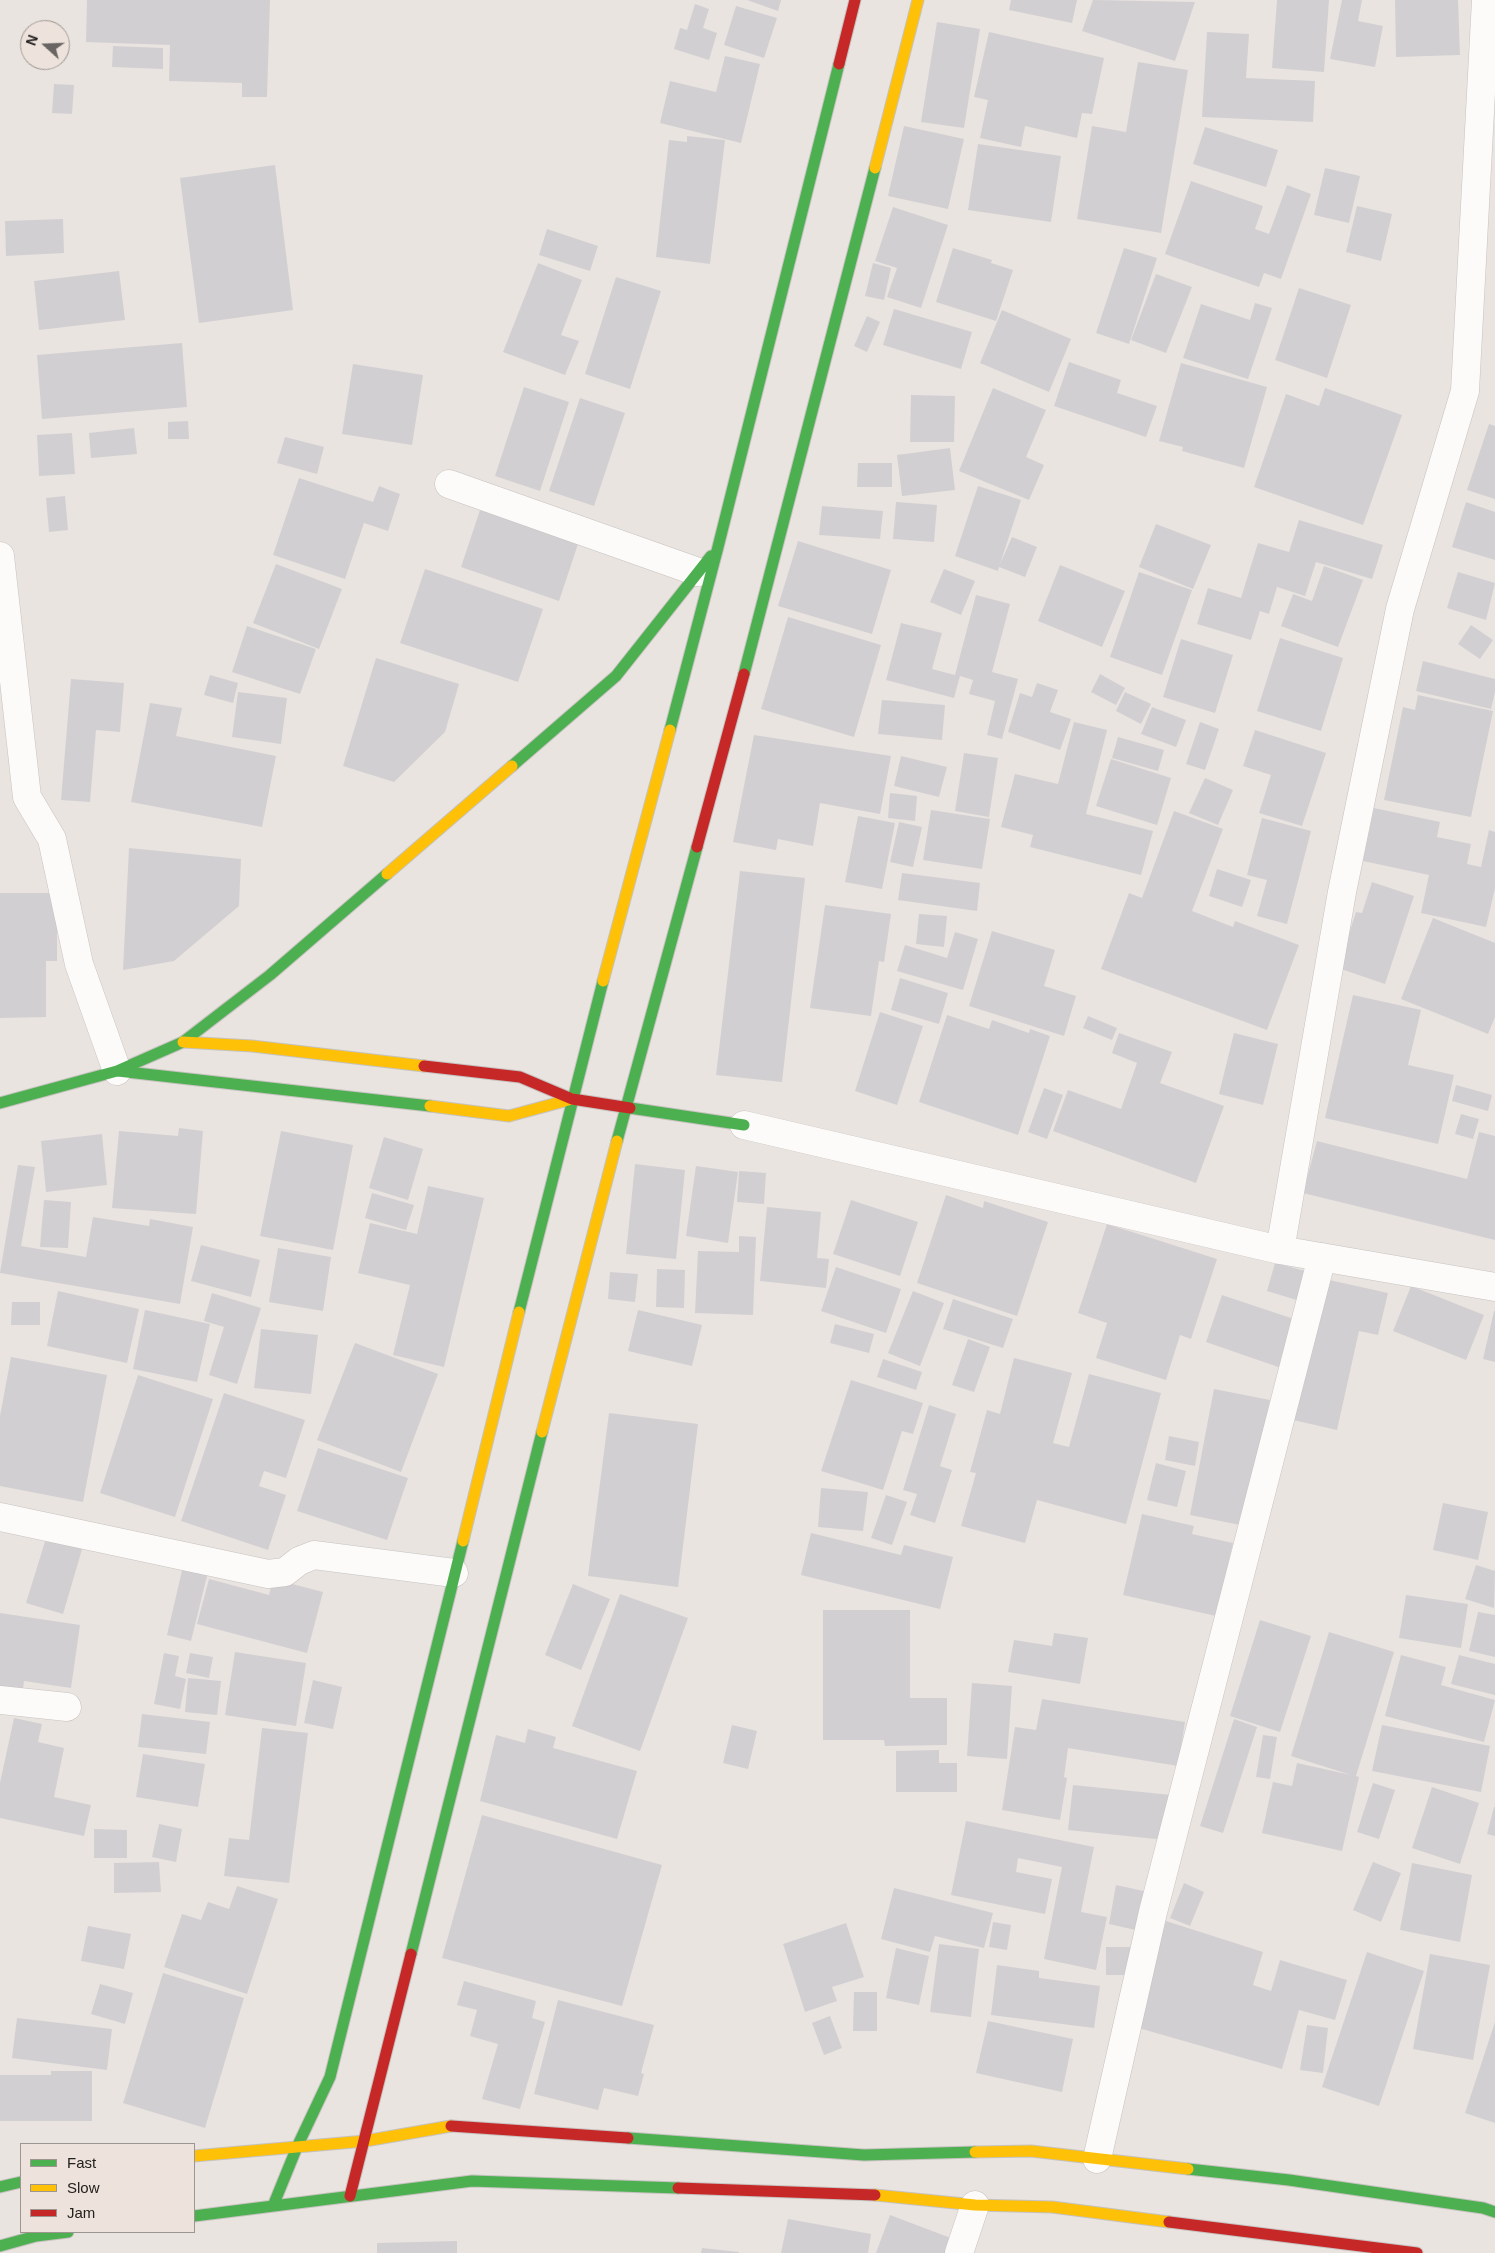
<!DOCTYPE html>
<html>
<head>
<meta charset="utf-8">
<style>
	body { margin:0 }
	#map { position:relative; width:1495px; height:2253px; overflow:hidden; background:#e9e4e0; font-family:Arial,sans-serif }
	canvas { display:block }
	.legend { position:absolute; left:20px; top:2143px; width:175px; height:90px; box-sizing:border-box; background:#ede3dc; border:1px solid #9d9590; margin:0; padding:6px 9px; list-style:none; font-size:15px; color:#24201e }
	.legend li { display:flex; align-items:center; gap:10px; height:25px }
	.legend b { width:25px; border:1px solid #9d9590 }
	.north { position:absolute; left:20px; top:20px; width:50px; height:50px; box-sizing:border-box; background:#ede3dc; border:1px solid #9d9590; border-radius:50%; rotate:290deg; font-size:14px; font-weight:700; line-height:20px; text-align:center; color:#24201e }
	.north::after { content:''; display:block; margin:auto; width:18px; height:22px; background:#696562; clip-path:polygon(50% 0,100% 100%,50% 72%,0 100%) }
</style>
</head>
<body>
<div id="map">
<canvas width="1495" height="2253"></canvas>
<ul class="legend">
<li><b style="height:6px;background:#4caf50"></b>Fast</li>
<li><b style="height:6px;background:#ffc107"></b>Slow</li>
<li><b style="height:6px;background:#c62828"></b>Jam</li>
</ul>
<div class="north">N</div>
</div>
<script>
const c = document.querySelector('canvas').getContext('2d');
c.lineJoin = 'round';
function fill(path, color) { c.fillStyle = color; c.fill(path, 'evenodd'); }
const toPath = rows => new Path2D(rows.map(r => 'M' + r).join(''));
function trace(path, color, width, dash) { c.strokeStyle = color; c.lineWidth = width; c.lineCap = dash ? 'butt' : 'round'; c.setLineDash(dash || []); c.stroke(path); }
const building = toPath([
	[87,0,270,0,267,97,242,97,242,83,169,81,170,45,86,42],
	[747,0,781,0,778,11],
	[1011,0,1077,0,1072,23,1009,10],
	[1093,0,1195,2,1175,61,1082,31],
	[1277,0,1329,0,1324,72,1272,68],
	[1342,0,1362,0,1358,21,1383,26,1375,67,1330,59],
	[1395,0,1458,0,1460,55,1396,57],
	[695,4,709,9,703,28,717,33,709,60,674,49,680,28,687,30],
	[736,6,777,18,764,58,724,45],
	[937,22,980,29,964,128,921,122],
	[989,32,1104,58,1092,114,1082,113,1077,138,1025,126,1021,147,980,138,988,100,974,97],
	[1207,32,1249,34,1246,78,1315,81,1313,122,1202,117],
	[113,46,163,48,163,69,112,67],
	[725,56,760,64,741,143,660,123,670,81,716,92],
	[1138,62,1188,70,1161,233,1077,219,1092,126,1126,132],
	[54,84,74,85,72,114,52,113],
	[904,126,964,139,948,209,888,196],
	[1205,127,1278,150,1266,187,1193,164],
	[687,136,725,140,710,264,656,257,669,140,687,142],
	[978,144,1061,156,1051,222,968,210],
	[275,165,293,310,199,323,180,178],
	[1325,168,1360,176,1349,223,1314,215],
	[1191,181,1263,206,1255,229,1269,234,1287,185,1311,194,1281,279,1264,273,1259,287,1165,254],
	[1357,206,1392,214,1381,261,1346,252],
	[893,207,948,225,921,308,887,297,897,268,875,261],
	[63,219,64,253,6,256,5,221],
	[547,229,598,246,590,271,539,255],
	[953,248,992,260,991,263,1013,270,996,321,936,302],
	[1124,248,1157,258,1129,344,1096,333],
	[538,263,582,280,561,335,579,341,565,375,503,352],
	[873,263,891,268,884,300,865,296],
	[119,271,125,320,39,330,34,281],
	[1156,274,1192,287,1166,353,1131,340],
	[616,277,661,291,630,389,585,374],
	[1299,288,1351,305,1327,378,1275,360],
	[1255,303,1272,308,1248,379,1183,358,1201,304,1250,320],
	[894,309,972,332,961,369,883,345],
	[1002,310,1071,339,1049,392,980,363],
	[867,316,880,322,867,352,854,346],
	[182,343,187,407,42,419,37,355],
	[1069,362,1121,380,1117,393,1157,406,1146,437,1054,406],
	[1181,363,1267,387,1244,468,1182,451,1183,447,1159,441],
	[353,364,423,375,412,445,342,434],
	[524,387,569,402,540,491,495,476],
	[993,388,1046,410,1026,457,1044,465,1029,500,959,471],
	[1325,388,1402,415,1363,525,1254,487,1286,394,1319,406],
	[911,395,955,396,954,442,910,442],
	[580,398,625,413,594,506,549,491],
	[188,421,189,439,168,439,168,422],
	[1489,424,1495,426,1495,499,1467,490],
	[134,428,137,454,91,458,89,433],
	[72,433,75,474,39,476,37,435],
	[285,437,324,447,317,474,277,463],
	[950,448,955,490,902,496,897,455],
	[858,463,892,463,892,487,857,487],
	[299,478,373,502,379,486,400,494,388,531,364,523,345,579,273,555],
	[978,486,1021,500,1000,564,1012,537,1037,547,1025,577,999,567,998,571,955,556],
	[65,496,68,530,49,532,46,498],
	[896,502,937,505,934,542,893,539],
	[1466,502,1495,512,1495,560,1452,547],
	[822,506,883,511,880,539,819,535],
	[480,510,578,544,559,601,461,567],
	[1299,520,1383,545,1372,579,1316,562,1305,596,1277,587,1269,614,1260,611,1251,640,1197,624,1208,588,1241,598,1258,543,1289,552],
	[1156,524,1211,545,1193,589,1139,567],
	[798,541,891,570,872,634,778,606],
	[276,564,342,589,319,649,253,623],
	[1060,565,1125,591,1102,647,1038,621],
	[1324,566,1363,580,1338,647,1281,626,1293,594,1312,601],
	[425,569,543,609,518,682,400,643],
	[944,569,975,581,961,615,930,602],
	[1139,572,1192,590,1162,675,1110,657],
	[1458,572,1495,583,1486,620,1447,608],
	[976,595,1010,604,992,672,1018,679,1002,739,987,735,995,701,969,694,973,680,960,676,954,698,886,680,901,623,942,633,932,669,955,675],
	[788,617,881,645,854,737,761,709],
	[1471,625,1493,640,1480,659,1458,644],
	[247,626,316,649,300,694,232,672],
	[1280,638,1343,658,1321,731,1257,711],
	[1181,639,1233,655,1215,713,1163,697],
	[376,658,459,684,445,732,394,782,343,766],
	[1423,661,1495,679,1495,692,1491,709,1416,691],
	[1100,674,1125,688,1116,705,1091,692],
	[210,675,238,683,233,703,204,695],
	[71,679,124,683,120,732,96,730,90,802,61,800],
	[1037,683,1058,690,1050,712,1071,719,1060,750,1008,732,1020,693,1032,697],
	[238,692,287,698,281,744,232,737],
	[1125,692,1151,704,1141,724,1116,711],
	[1418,695,1493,711,1471,817,1384,800,1403,707,1415,710],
	[882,700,945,705,942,740,878,734],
	[150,703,182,708,176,736,276,756,262,827,131,802],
	[1152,707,1186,720,1176,747,1141,734],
	[1074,722,1107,730,1086,814,1153,831,1141,875,1030,847,1033,835,1001,827,1015,774,1058,784],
	[1200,722,1219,729,1205,770,1186,764],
	[1255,730,1326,753,1302,826,1259,813,1271,775,1243,766],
	[754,735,891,756,880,814,820,803,813,846,778,839,776,850,733,842],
	[1118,737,1164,750,1158,771,1112,758],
	[964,753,998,758,989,817,955,811],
	[901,756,947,767,939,797,894,786],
	[1111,759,1171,778,1157,825,1096,806],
	[1205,778,1233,790,1218,825,1189,813],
	[890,793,917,796,915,821,888,818],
	[1374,808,1440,822,1437,837,1471,844,1467,864,1481,867,1489,830,1495,832,1495,888,1486,927,1421,913,1429,875,1363,861],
	[931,810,990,819,982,869,923,860],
	[1174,811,1223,829,1192,911,1233,927,1235,921,1299,945,1267,1030,1101,969,1129,893,1142,898],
	[858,816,895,823,882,889,845,882],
	[1262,818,1311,831,1287,924,1257,916,1267,880,1247,875],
	[899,822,922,827,913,867,890,862],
	[129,848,241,859,239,906,174,961,123,970],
	[1217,869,1251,880,1242,907,1209,896],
	[740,871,805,878,782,1082,716,1075],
	[902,873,980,883,977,911,898,900],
	[1372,882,1414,896,1385,984,1338,968,1356,912,1362,913],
	[0,893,57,893,57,961,46,961,46,1017,0,1018],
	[825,905,891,914,884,962,879,961,871,1016,810,1008],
	[919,914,947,916,944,947,916,944],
	[1433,918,1495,943,1495,1017,1488,1034,1401,999],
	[992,931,1055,950,1044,986,1076,996,1064,1036,969,1006],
	[955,932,978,939,963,990,897,971,905,945,947,958],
	[900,978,948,993,939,1024,891,1010],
	[1353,995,1421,1010,1408,1065,1454,1075,1438,1144,1325,1118],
	[880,1012,923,1026,897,1105,855,1091],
	[947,1015,989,1029,992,1020,1029,1033,1030,1029,1050,1036,1018,1135,919,1102],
	[1088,1016,1117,1028,1112,1040,1083,1028],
	[1119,1033,1172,1052,1160,1083,1224,1106,1196,1183,1053,1131,1068,1090,1121,1109,1137,1063,1112,1053],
	[1234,1033,1278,1044,1263,1105,1219,1094],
	[1456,1085,1492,1095,1488,1111,1452,1101],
	[1044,1088,1063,1095,1047,1139,1028,1132],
	[1461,1114,1479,1119,1473,1139,1455,1134],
	[179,1128,203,1131,196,1214,112,1208,119,1131,178,1136],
	[281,1131,353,1145,333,1250,260,1236],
	[1479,1132,1495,1136,1495,1240,1303,1193,1317,1141,1467,1179],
	[102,1134,107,1185,46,1192,41,1141],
	[384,1137,423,1149,408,1200,369,1188],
	[635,1164,685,1170,676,1259,626,1254],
	[18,1165,35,1167,21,1246,86,1257,93,1217,149,1226,150,1219,193,1227,180,1304,0,1273],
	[696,1166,738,1172,728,1243,686,1236],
	[739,1171,766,1173,764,1204,737,1202],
	[428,1186,484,1198,444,1367,393,1355,410,1285,358,1273,370,1223,417,1234],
	[372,1193,414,1205,406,1230,365,1218],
	[946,1195,983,1208,984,1201,1048,1222,1017,1316,917,1283],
	[44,1200,71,1202,68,1248,40,1247],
	[851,1200,918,1222,900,1276,833,1254],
	[767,1207,821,1212,817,1258,829,1259,826,1288,760,1281],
	[1107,1224,1217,1259,1191,1339,1180,1335,1166,1380,1096,1358,1107,1323,1078,1313],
	[739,1236,756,1237,753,1315,695,1313,698,1251,739,1252],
	[201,1245,260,1260,251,1297,191,1281],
	[278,1248,331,1257,323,1311,269,1302],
	[1275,1263,1309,1272,1300,1301,1267,1291],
	[836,1267,901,1289,886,1333,821,1311],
	[657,1269,685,1270,684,1308,656,1307],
	[610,1272,638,1274,635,1302,608,1299],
	[1325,1279,1388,1293,1378,1335,1359,1331,1337,1430,1293,1420],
	[1411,1286,1484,1315,1466,1360,1393,1331],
	[58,1291,139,1309,127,1363,47,1346],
	[913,1291,944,1303,920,1366,888,1353],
	[212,1293,261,1308,237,1384,209,1375,224,1327,204,1321],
	[1222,1295,1300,1321,1284,1369,1206,1342],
	[953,1299,1013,1319,1003,1348,943,1329],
	[12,1302,40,1302,40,1325,11,1325],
	[145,1310,210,1324,197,1382,133,1369],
	[638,1310,702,1325,692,1366,628,1351],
	[1494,1311,1495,1311,1495,1362,1483,1359],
	[835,1324,874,1334,869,1353,830,1343],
	[261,1329,318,1335,311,1394,254,1388],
	[968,1339,990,1347,974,1392,952,1385],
	[355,1343,438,1374,401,1472,317,1440],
	[11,1357,107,1375,83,1502,0,1486,0,1416],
	[1014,1358,1072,1373,1053,1443,1069,1447,1089,1374,1161,1393,1126,1524,1037,1500,1025,1543,961,1526,976,1473,970,1472,987,1410,1000,1414],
	[883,1359,922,1372,916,1390,877,1377],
	[138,1375,213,1399,175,1517,100,1493],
	[851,1380,923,1403,913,1434,902,1431,883,1490,821,1471],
	[1214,1389,1270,1400,1245,1526,1190,1515],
	[224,1393,305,1420,286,1478,264,1471,259,1486,286,1495,268,1550,181,1521],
	[929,1405,956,1414,940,1466,952,1470,935,1523,910,1515,917,1494,903,1490],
	[609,1413,698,1424,678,1587,588,1576],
	[1169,1436,1199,1442,1195,1466,1165,1460],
	[318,1448,408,1478,387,1540,297,1511],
	[1156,1463,1186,1471,1177,1507,1147,1500],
	[821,1488,868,1492,863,1531,818,1527],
	[886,1495,907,1502,892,1545,871,1538],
	[1443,1503,1488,1512,1478,1560,1433,1550],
	[1142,1514,1194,1526,1192,1534,1233,1543,1216,1616,1123,1595],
	[811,1533,901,1555,904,1545,953,1557,940,1609,801,1575],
	[47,1535,83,1546,63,1614,26,1603],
	[184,1562,209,1568,191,1641,167,1635],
	[1476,1565,1495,1571,1494,1608,1465,1599],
	[209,1579,269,1595,273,1579,323,1592,307,1653,197,1624],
	[573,1584,610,1599,581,1670,545,1655],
	[620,1594,688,1618,640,1751,572,1726],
	[1406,1595,1468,1604,1461,1648,1399,1638],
	[823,1610,910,1610,910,1698,947,1698,947,1745,885,1746,884,1740,823,1740],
	[1478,1612,1495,1615,1495,1657,1469,1651],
	[0,1613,80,1625,71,1688,24,1681,23,1689,0,1686],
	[1260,1620,1311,1636,1280,1732,1230,1716],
	[1329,1632,1394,1652,1356,1776,1359,1777,1342,1851,1262,1833,1273,1782,1292,1786,1297,1763,1351,1775,1291,1756],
	[1054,1633,1088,1638,1080,1684,1008,1672,1014,1640,1052,1646],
	[235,1652,306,1663,296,1726,225,1715],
	[164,1653,179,1656,175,1676,186,1679,180,1709,154,1704],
	[190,1653,213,1657,209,1678,186,1673],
	[1401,1655,1446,1667,1441,1685,1495,1700,1484,1742,1385,1716],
	[1459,1655,1495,1664,1495,1695,1451,1684],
	[188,1678,221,1681,217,1715,185,1712],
	[313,1680,342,1687,333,1729,304,1723],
	[972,1683,1012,1686,1007,1759,967,1756],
	[1042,1699,1185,1722,1178,1766,1068,1748,1064,1777,1067,1778,1060,1820,1002,1810,1015,1727,1036,1730],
	[142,1714,210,1722,206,1754,138,1747],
	[14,1718,42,1724,38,1742,64,1748,54,1797,91,1805,84,1836,0,1818,0,1783],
	[1234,1719,1257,1727,1223,1833,1200,1826],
	[732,1725,757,1731,748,1769,723,1763],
	[1382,1725,1490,1746,1481,1792,1372,1771],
	[262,1728,308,1733,289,1883,224,1876,229,1838,249,1840],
	[528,1729,556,1737,553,1748,637,1771,617,1839,480,1801,496,1735,525,1743],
	[1263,1735,1277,1737,1270,1779,1256,1777],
	[939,1750,939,1763,957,1763,957,1792,896,1792,896,1751],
	[143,1754,205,1764,198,1807,136,1797],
	[1373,1783,1395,1790,1379,1839,1357,1832],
	[1073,1785,1171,1795,1166,1840,1068,1830],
	[1432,1787,1479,1803,1460,1864,1412,1848],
	[1494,1807,1495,1807,1495,1836,1487,1834],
	[482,1815,662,1865,622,2006,442,1958],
	[966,1821,1094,1847,1081,1912,1107,1917,1096,1970,1044,1959,1062,1867,1018,1858,1016,1872,1052,1879,1045,1914,951,1895],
	[159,1824,182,1829,176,1862,152,1857],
	[94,1829,127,1830,127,1858,94,1858],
	[159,1862,161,1892,114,1893,114,1863],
	[1373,1862,1401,1873,1381,1922,1353,1910],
	[1412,1863,1472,1875,1460,1942,1400,1930],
	[1184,1883,1204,1892,1190,1926,1170,1918],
	[1116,1885,1148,1892,1140,1931,1109,1924],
	[237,1886,278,1899,247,1994,164,1967,182,1914,201,1920,208,1902,229,1909],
	[894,1888,993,1913,984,1948,935,1936,930,1952,881,1939],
	[1166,1921,1263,1952,1253,1985,1271,1991,1280,1960,1347,1980,1335,2020,1299,2010,1282,2069,1135,2027],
	[993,1922,1011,1925,1007,1950,989,1947],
	[846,1923,864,1977,832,1987,837,2001,805,2012,783,1944],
	[88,1926,131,1934,124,1969,81,1961],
	[939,1944,979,1949,971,2017,930,2012],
	[1106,1947,1132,1947,1131,1975,1106,1975],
	[896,1948,929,1956,919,2005,886,1998],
	[1367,1952,1424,1971,1379,2106,1322,2087],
	[1430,1954,1490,1965,1473,2060,1413,2049],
	[997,1965,1039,1971,1039,1978,1100,1986,1094,2028,991,2015],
	[163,1973,244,1998,205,2128,123,2103],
	[464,1981,536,2001,532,2018,545,2022,520,2109,482,2099,498,2044,470,2036,477,2010,457,2005],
	[100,1984,133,1993,125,2024,91,2014],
	[854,1992,877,1992,877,2031,853,2031],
	[558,2000,654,2025,641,2073,644,2074,638,2096,604,2088,598,2110,534,2094],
	[830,2016,842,2048,824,2055,812,2023],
	[17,2018,112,2029,107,2070,12,2058],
	[988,2021,1073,2039,1062,2092,976,2073],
	[1495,2022,1495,2123,1465,2113],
	[1307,2025,1328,2028,1323,2073,1300,2070],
	[51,2071,92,2071,92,2121,0,2121,0,2075,51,2075],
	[890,2215,956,2240,952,2253,876,2253],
	[788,2219,871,2234,868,2253,781,2253],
	[457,2241,457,2253,377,2253,377,2243],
	[702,2248,739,2252,739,2253,701,2253]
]);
const street = toPath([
	[449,484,698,572],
	[0,556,27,797,52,839,79,964,117,1071],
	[744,1125,1280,1250,1495,1287],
	[1280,1250,1342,892,1400,609,1465,391,1486,0],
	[0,1517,268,1574,285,1572,299,1561,314,1555,454,1573],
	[0,1700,67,1707],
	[1097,2159,1153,1912,1322,1257],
	[959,2253,975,2205]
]);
const fast = toPath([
	[744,674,875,168],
	[670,730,718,547,839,64],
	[512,766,616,676,711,556],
	[118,1071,430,1106],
	[0,1103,117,1071,183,1042,270,975,387,874],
	[630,1108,744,1125],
	[617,1141,697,847],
	[519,1312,603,981],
	[411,1954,542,1432],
	[628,2138,864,2155,975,2152],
	[1188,2169,1289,2180,1483,2208,1495,2212],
	[0,2187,21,2182],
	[273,2206,297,2147,330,2077,463,1541],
	[194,2216,472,2181,678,2188],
	[0,2246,36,2236,68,2232]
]);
const slow = toPath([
	[875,168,918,0],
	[387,874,512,766],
	[603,981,670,730],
	[183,1042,252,1046,424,1066],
	[430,1106,509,1116,572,1099],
	[542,1432,617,1141],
	[463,1541,519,1312],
	[975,2152,1031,2151,1188,2169],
	[194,2156,365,2141,451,2126],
	[875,2195,975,2205,1052,2207,1169,2222]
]);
const jam = toPath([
	[839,64,855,0],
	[697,847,744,674],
	[424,1066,520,1077,572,1099,630,1108],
	[451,2126,628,2138],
	[678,2188,875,2195],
	[350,2196,411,1954],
	[1169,2222,1417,2253]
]);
fill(building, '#d2cfd3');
trace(street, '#c6c2bf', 29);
trace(fast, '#c6c2bf', 13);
trace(slow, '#c6c2bf', 13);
trace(jam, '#c6c2bf', 13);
trace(street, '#fcfbfa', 28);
trace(fast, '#4caf50', 11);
trace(slow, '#ffc107', 11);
trace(jam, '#c62828', 11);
</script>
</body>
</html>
